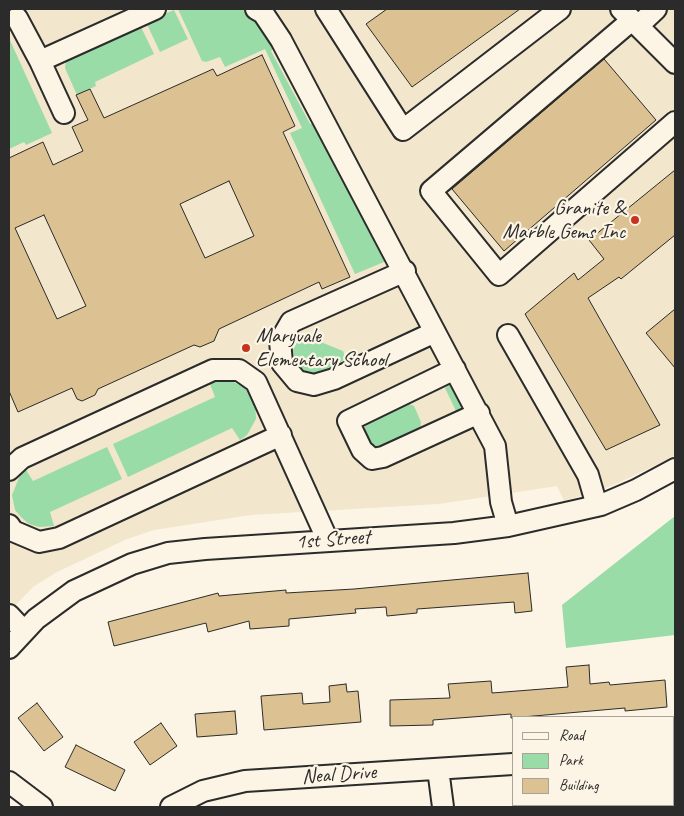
<!DOCTYPE html>
<html>
<head>
<meta charset="utf-8">
<style>
	body { margin:0 }
	#map { position:relative; width:684px; height:816px; overflow:hidden; background:#fcf5e5; font-family:Caveat,sans-serif }
	canvas { display:block }
	.frame { position:absolute; inset:0; border:10px solid #2b2b2b; pointer-events:none }
	.legend { position:absolute; left:512px; top:716px; width:162px; height:90px; box-sizing:border-box; background:#fcf5e5; border:1px solid #a8a49b; margin:0; padding:6px 9px; list-style:none; font-size:15px; color:#2b2b2b }
	.legend li { display:flex; align-items:center; gap:10px; height:25px }
	.legend b { width:25px; border:1px solid #a8a49b }
</style>
</head>
<body>
<div id="map">
<canvas width="684" height="816"></canvas>
<div class="frame"></div>
<ul class="legend">
<li><b style="height:6px;background:#fcf5e5"></b>Road</li>
<li><b style="height:14px;background:#99dca7"></b>Park</li>
<li><b style="height:14px;background:#dcc292"></b>Building</li>
</ul>
</div>
<script>
const c = document.querySelector('canvas').getContext('2d');
c.lineJoin = 'round';
function fill(path, color) { c.fillStyle = color; c.fill(path, 'evenodd'); }
const toPath = rows => new Path2D(rows.map(r => 'M' + r).join(''));
function trace(path, color, width, dash) { c.strokeStyle = color; c.lineWidth = width; c.lineCap = dash ? 'butt' : 'round'; c.setLineDash(dash || []); c.stroke(path); }
function write(font, color, halo, rows, align = 'center') {
  c.font = font + ' Caveat,sans-serif'; c.lineWidth = 4.5; c.setLineDash([]); c.textBaseline = 'middle'; c.strokeStyle = halo; c.fillStyle = color; for (const [text, x, y, turn = 0] of rows) {
    c.save(); c.translate(x, y); c.rotate((+turn || 0) * Math.PI / 180); c.textAlign = isNaN(turn) ? turn : align; if (halo) c.strokeText(text, 0, 0); c.fillText(text, 0, 0); c.restore();
  }
}
const built = toPath([
	[9,9,675,9,675,456,614,485,564,501,557,486,439,504,251,515,154,530,127,539,57,572,33,587,9,612]
]);
const green = toPath([
	[178,9,242,9,260,23,275,45,271,51,310,124,315,123,389,258,384,262,355,274,290,133,302,128,265,49,225,67,220,57,206,62,202,61],
	[174,10,188,39,160,52,146,22],
	[140,25,154,54,95,82,96,86,77,95,65,68,66,61],
	[9,38,52,133,26,145,24,142,9,149],
	[306,336,343,351,346,359,319,374,305,373,294,362,293,350,298,340],
	[219,380,229,380,244,387,255,402,256,419,247,435,240,440,232,428,128,477,113,444,215,397,210,384],
	[449,385,463,406,462,410,456,411,445,388],
	[407,403,414,406,421,422,420,429,379,448,372,445,365,429,365,424],
	[107,447,122,479,50,512,54,526,39,527,29,524,21,517,15,510,12,495,21,473,26,470,33,481],
	[675,516,675,635,566,648,562,605]
]);
const building = toPath([
	[387,9,520,9,412,87,366,24,387,9],
	[262,55,295,126,283,132,350,277,322,289,319,282,219,329,214,341,200,347,194,345,98,389,95,395,82,401,77,399,72,388,18,412,9,391,9,158,43,142,53,165,83,151,72,127,88,120,76,95,90,89,104,118,213,69,217,76,262,55],
	[229,181,254,236,205,258,180,204,229,181],
	[44,215,86,306,57,319,15,228,44,215],
	[604,59,656,120,504,251,452,189,604,59],
	[675,170,675,235,621,279,619,277,588,298,660,425,606,450,525,314,574,273,578,280,604,259,589,240,675,170],
	[675,309,675,368,646,333,675,309],
	[528,573,532,611,515,613,514,602,417,609,417,613,387,616,386,607,355,609,356,613,289,619,289,626,250,629,249,621,208,632,206,623,114,646,108,622,218,593,219,596,286,590,286,593,354,589,528,573],
	[589,665,590,684,609,682,610,685,665,680,667,707,625,711,625,708,511,718,511,714,433,720,433,725,390,726,390,700,450,698,448,684,491,681,492,693,568,687,566,667,589,665],
	[346,684,347,692,358,691,361,722,264,730,261,696,302,693,303,704,330,702,329,686,346,684],
	[37,703,63,737,44,751,18,718,37,703],
	[235,711,237,734,197,737,195,714,235,711],
	[161,723,177,746,150,765,134,742,161,723],
	[76,745,125,770,115,791,65,767,76,745]
]);
const minor = toPath([
	[256,9,263,13,281,40,495,446,501,502,508,526],
	[326,9,403,130,560,9],
	[621,9,675,63],
	[17,18,40,61],
	[632,20,431,191,499,275,675,122],
	[638,26,656,9],
	[64,113,40,61,155,9],
	[405,271,291,322,280,341,282,363,297,381,314,385,334,379,435,332],
	[508,335,588,475,597,506],
	[455,369,348,421,362,450,372,459,383,457,479,413],
	[9,470,22,458,213,370,239,370,256,382,328,541],
	[9,525,13,531,39,542,59,538,281,435],
	[9,615,24,631],
	[9,648,36,619,74,591,132,564,168,553,205,549,454,533,508,526,601,505,636,490,675,469],
	[673,753,675,753],
	[438,769,443,807],
	[9,782,42,807],
	[171,807,203,791,245,781,513,764]
]);
const markers = [
	[635,220,5,"#c8321e"],
	[246,348,5,"#c8321e"]
];
const poiNames = [
	["Granite &",625,208],
	["Marble Gems Inc",625,232],
	["Maryvale",256,336,"left"],
	["Elementary School",256,360,"left"]
];
const streetNames = [
	["1st Street",333,540,-4],
	["Neal Drive",339,775,-4]
];
fill(built, '#f2e6cc');
fill(green, '#99dca7');
fill(building, '#dcc292');
trace(building, '#2b2b2b', 1);
trace(minor, '#2b2b2b', 24);
trace(minor, '#fcf5e5', 20);
for (const [x, y, r, color] of markers) { const dot = new Path2D(); dot.arc(x, y, r, 0, 2 * Math.PI); c.fillStyle = color; c.fill(dot); trace(dot, '#fcf5e5', 2); }
write('21px', '#2b2b2b', '#fcf5e5', poiNames, 'right');
write('21px', '#2b2b2b', '#fcf5e5', streetNames);
</script>
</body>
</html>
